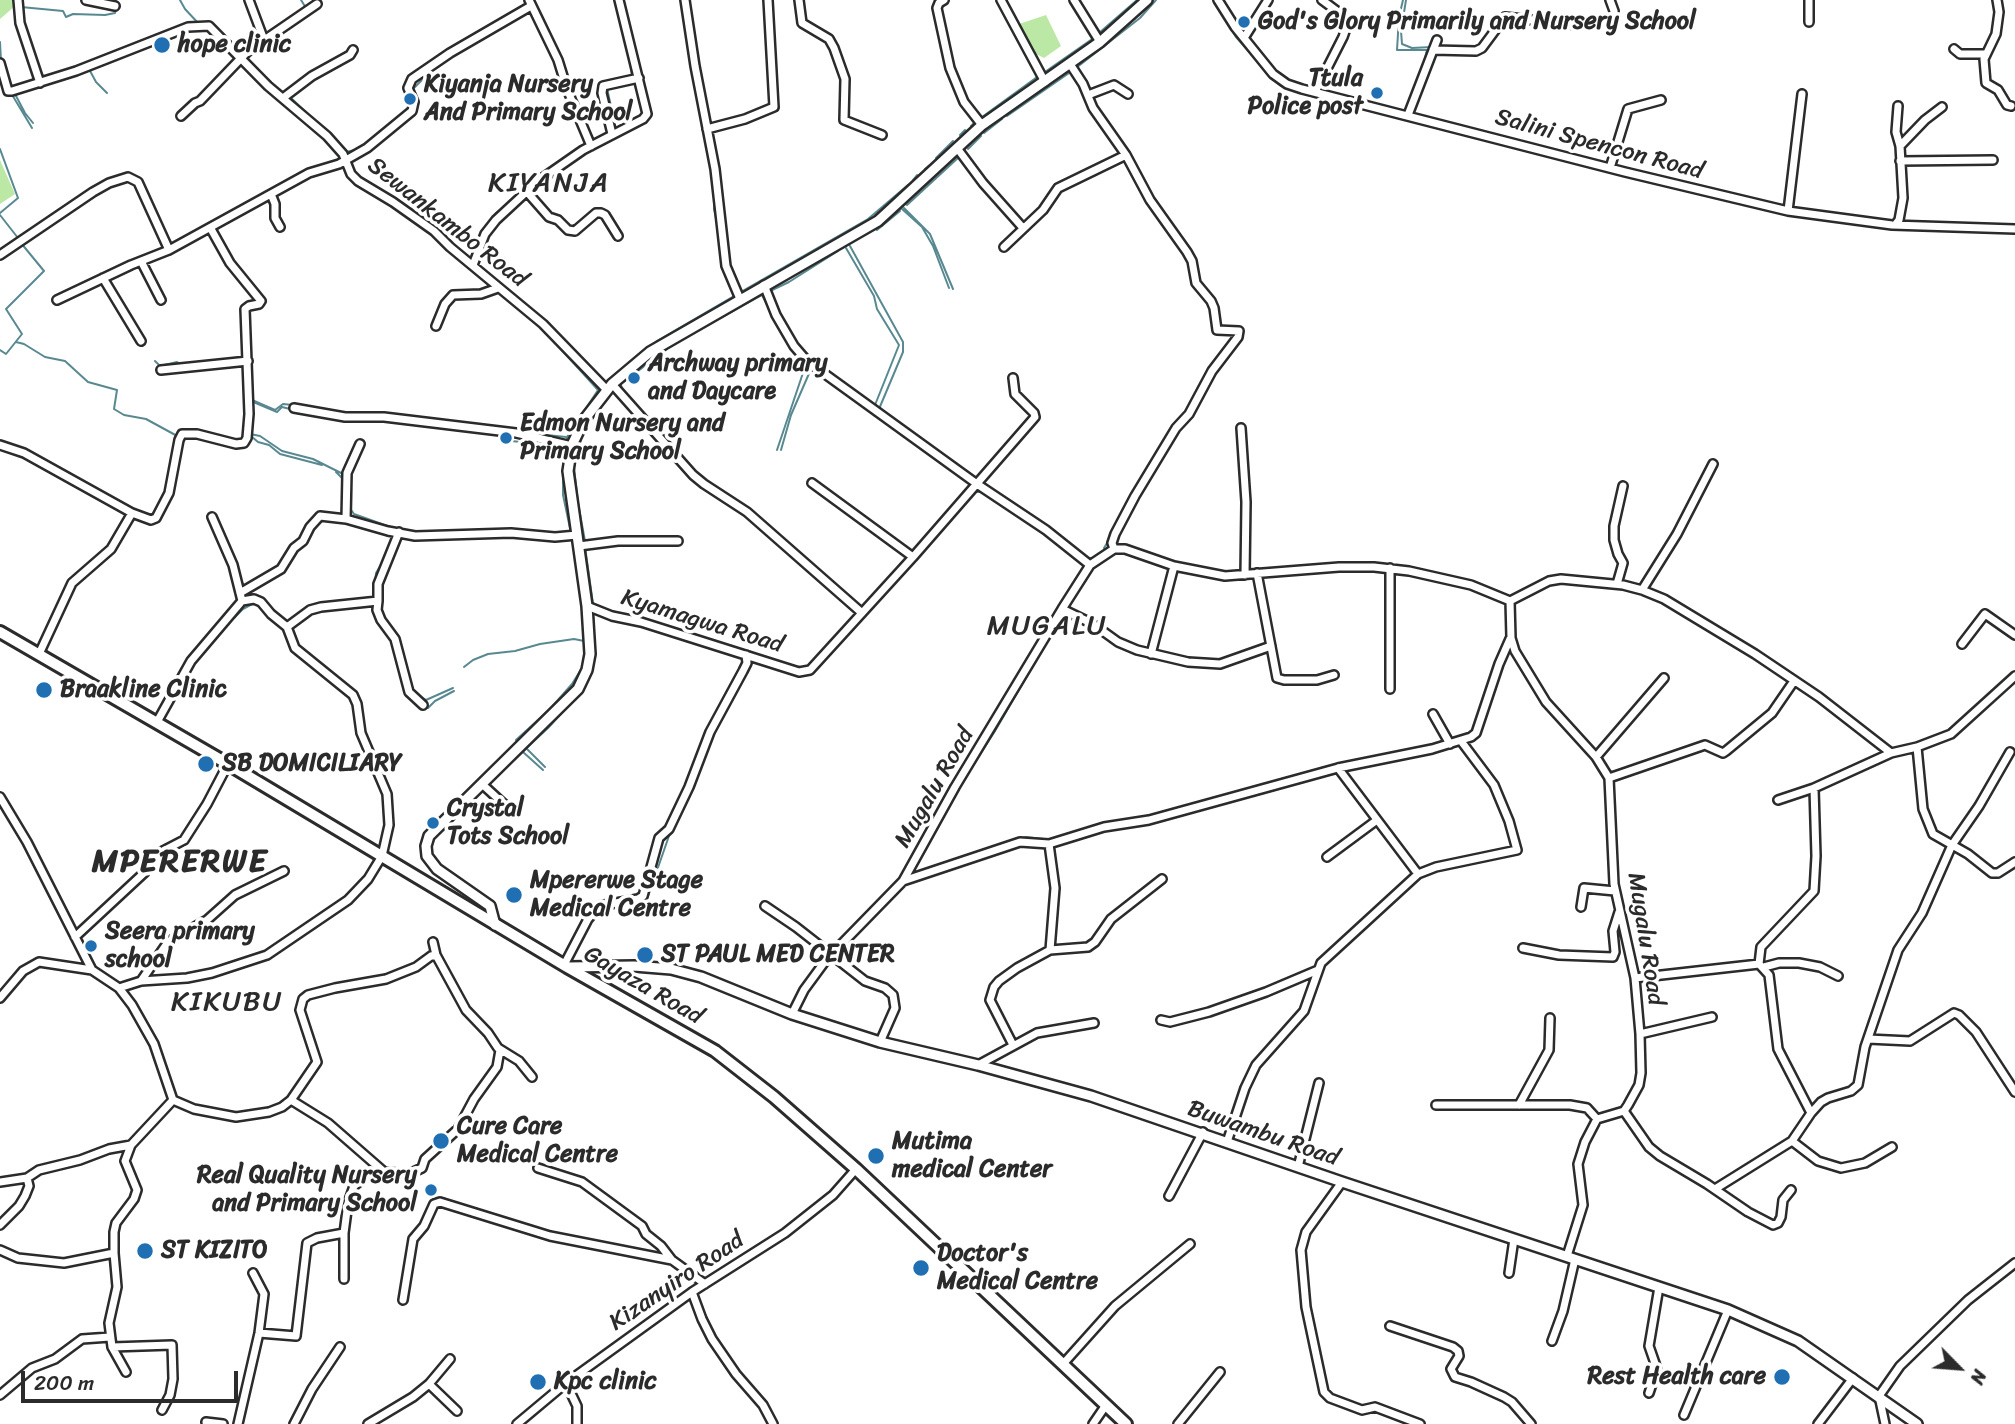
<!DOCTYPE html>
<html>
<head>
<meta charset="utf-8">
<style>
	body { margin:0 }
	#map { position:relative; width:2015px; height:1424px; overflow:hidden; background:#fff; font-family:Sriracha,sans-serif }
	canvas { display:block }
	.north { position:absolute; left:1924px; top:1333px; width:70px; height:70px; -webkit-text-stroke:5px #fff; paint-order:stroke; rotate:115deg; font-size:19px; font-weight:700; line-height:28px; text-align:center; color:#2b2b2b }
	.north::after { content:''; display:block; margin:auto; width:24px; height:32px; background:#2b2b2b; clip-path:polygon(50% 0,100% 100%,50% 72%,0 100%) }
	.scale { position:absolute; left:21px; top:1371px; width:217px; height:32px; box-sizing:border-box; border:4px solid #2b2b2b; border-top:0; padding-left:9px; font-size:21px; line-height:24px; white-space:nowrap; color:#2b2b2b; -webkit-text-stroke:5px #fff; paint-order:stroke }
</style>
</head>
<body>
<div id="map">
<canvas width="2015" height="1424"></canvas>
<div class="north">N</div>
<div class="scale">200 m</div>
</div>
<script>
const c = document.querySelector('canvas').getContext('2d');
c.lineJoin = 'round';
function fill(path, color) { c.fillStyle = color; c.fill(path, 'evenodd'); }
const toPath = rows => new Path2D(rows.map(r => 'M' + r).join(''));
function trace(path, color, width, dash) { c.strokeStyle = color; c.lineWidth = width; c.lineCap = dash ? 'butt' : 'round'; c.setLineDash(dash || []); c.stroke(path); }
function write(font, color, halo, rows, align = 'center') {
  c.font = font + ' Sriracha,sans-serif'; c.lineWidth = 7; c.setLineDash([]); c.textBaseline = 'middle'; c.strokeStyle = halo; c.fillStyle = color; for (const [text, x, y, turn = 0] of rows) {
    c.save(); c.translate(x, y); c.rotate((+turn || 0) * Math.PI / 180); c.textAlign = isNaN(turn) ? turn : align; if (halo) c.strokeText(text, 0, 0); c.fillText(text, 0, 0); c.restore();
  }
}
const green = toPath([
	[0,0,22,0,0,19],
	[1046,15,1061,46,1044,58,1036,54,1019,24],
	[0,160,15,194,0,204]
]);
const stream = toPath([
	[180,0,185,9,199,24],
	[301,0,306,8],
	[681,0,684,14],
	[1213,0,1236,37,1275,81,1281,86,1301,92],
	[1403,0,1399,17,1397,50,1427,50,1423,67],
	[1406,0,1401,31,1402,44,1412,48,1432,47],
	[21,7,63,11,66,17,73,14,105,15,115,13,117,7],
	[541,33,558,69],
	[1099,33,1137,0],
	[830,36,836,46],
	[0,42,1,61],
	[630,59,632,77],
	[1032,65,1037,76],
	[1076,68,1140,18,1156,0],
	[89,69,96,82,107,93],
	[261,74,284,93],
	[1042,74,1095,37],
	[643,82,646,97],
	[1298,84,1313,87],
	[607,88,616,130],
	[412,90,432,70],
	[285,92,305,76],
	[11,93,32,128],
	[15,94,25,113,33,123],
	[289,96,317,123],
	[1344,103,1372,111],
	[848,106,848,84],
	[1100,111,1106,121],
	[1007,116,1072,71],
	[1391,116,1401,118],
	[982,117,1037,77],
	[848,125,879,139],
	[971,126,975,122],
	[704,129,707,144],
	[984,133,1002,119],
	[960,135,965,130],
	[0,149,18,198,0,213],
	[968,149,981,136],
	[346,152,355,150,371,140],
	[936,158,953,141],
	[925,169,930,165],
	[913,180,917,175],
	[142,182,147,193],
	[715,194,714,209,718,227],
	[907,205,959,157],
	[405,206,434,227],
	[904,208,930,234,953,289],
	[902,209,922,227,933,246,949,288],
	[0,215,18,238],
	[219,219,254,199],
	[484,229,496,213,506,206],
	[877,230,900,211],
	[437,239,448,249],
	[850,246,903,342,903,352,879,409],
	[4,248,29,231],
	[846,248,874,296,877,309,899,345,875,405],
	[768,292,789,282,838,251],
	[739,293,868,219,908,185],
	[518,299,533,311],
	[533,320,542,328],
	[550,337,598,390,567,437,567,443],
	[16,342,24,344,45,357,65,361,88,382,117,390,114,409,124,415,146,419,179,437],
	[1229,342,1236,333],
	[674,344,762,295,788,344,806,364,777,450],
	[0,350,6,354,22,334,6,309,44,271,21,243],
	[806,355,872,404],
	[155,361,160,366,177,362,181,365],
	[606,383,657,341,734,296],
	[621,384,622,391],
	[621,384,667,349],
	[252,400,275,410,283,404,293,405],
	[251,401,277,412,282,407,290,409],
	[482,432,502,434,503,440,555,446],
	[250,434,260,436,282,451,313,459,343,474],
	[537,434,566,437],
	[251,436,258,442,269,445,280,454,322,465],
	[566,448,563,471,563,495,571,533],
	[781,450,791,415,811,369,831,382],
	[336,472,344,480],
	[963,478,972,486],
	[977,489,999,503],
	[350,495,350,479],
	[349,507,354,514,393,528],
	[1019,508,1046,526],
	[947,523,976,492,981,492],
	[409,531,456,531],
	[585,541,578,503,574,467,582,435,591,418],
	[1116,544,1121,530],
	[585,547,593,604],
	[1104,548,1110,538],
	[1091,561,1109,547],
	[1153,563,1171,569],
	[374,598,376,573,384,560],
	[862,607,907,557],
	[593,613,594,649],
	[234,618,243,609,254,603],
	[689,634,711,640],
	[733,647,751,652],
	[753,653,801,669],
	[464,667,473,660,488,654,515,651,540,644,574,639,584,641],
	[806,668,824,649],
	[419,697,426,700,453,688],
	[428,708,435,701,454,691],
	[516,740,550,709,572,684,582,668,586,652],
	[526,748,545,767],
	[523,752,543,770],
	[506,767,548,728,577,696],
	[963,781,995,731,1036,660],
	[1003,844,1026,837,1052,840],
	[983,851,998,846],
	[645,905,670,833],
	[867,913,901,877]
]);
const minor = toPath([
	[18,0,20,23,40,83],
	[86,0,115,6],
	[249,0,264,40],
	[529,0,558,60,567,89,591,146],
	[685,0,695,66,715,169,726,266,740,299],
	[799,0,802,23,829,39,834,48,845,79,844,120,882,135],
	[944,0,939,3,937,8,950,68,964,102,982,125],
	[1001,0,1045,82],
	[1074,0,1100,42],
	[1218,0,1235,27,1273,74,1287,84,1302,89,1625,172,1788,211,1892,225,2015,229],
	[1610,0,1614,11],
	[1809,0,1809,22],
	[1997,0,1999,12,1996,34,1984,59,1986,83,1998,90,2007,105,2011,106],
	[1244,38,1268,0],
	[1954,49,1960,54,1985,54],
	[1433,50,1476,51,1482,48,1505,17,1578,25],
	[0,63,8,91,12,91,76,71,188,27,209,26,268,86,327,136,343,154,351,174,358,181,393,202,434,231,450,247,543,324,607,390],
	[1070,64,1083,84,1093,108,1126,155,1150,200,1187,252,1192,261,1196,283,1211,301,1214,308,1217,330,1239,331,1238,337,1212,371,1189,414,1176,428,1135,496,1115,534,1112,543,1114,549],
	[1315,92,1343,37,1349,20,1322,0],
	[1088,95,1114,85,1128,94],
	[283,98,312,76,350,55,353,50],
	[1408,115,1437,40],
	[181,116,195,103,200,101,247,52,317,4],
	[707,129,745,119,774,107,768,0],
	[612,134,602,93,603,86,639,78],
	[1900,146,1925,120,1942,107],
	[957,148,983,183,1023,228],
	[1900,161,1993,160],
	[1610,168,1628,109,1661,100],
	[527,192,549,217,558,220,568,230,575,231,596,213,601,213,605,215,618,236],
	[271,194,275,204,275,218,280,227],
	[1788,211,1802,94],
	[1895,225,1899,220,1903,198,1900,146,1896,132,1898,106],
	[1004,247,1043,210,1058,188,1126,155],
	[0,255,93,192,109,183,128,177,138,182,169,250],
	[141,261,161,300],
	[473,265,485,234,496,220,537,182,583,150,643,119,647,114,619,0],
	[103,278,141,341],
	[764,285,776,315,794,346,807,361,977,484,1046,530,1090,565],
	[57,300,131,265,169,250,309,173,339,164,367,148,412,111,414,102,408,88,412,79,450,53,531,6],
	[436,326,445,304,453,295,481,294,498,288],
	[161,370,248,361],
	[612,384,693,475,704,484,747,512,862,613],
	[294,408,345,417,384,417,516,433,572,446],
	[1241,428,1246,502,1245,575],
	[0,445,24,453,132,513],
	[812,483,913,557],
	[346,519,347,473,360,444],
	[579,546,618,541,678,541],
	[1390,568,1390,689],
	[1257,573,1277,678,1284,680,1317,680,1334,675],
	[1617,584,1623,563,1618,554,1614,540,1614,526,1623,486],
	[1642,590,1677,534,1713,464],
	[240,593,281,569,294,548,303,541,310,527,320,516,346,519,388,531,415,536,511,533,555,537,577,535],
	[378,601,377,610,381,620,395,639,409,692,423,705],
	[1510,601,1549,581,1561,579,1623,585,1642,590,1664,599,1755,654,1819,697,1891,753],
	[587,606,612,616,641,622,799,672,810,670,913,557,1035,417,1034,413,1015,394,1013,378],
	[1062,609,1093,624,1118,642,1137,650,1188,662,1220,664,1271,646],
	[287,627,310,610,321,607,378,601,378,584,399,532],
	[1962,644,1985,614,2015,635],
	[39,654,72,583,111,549,132,513,151,520,156,518,169,493,179,440,182,434,197,434,236,444,244,443,247,438,249,414,245,309,249,306,259,304,261,301,230,263,211,229],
	[1151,654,1174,566],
	[1433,714,1450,744],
	[157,722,191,661,242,601,233,565,212,517],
	[1917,747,1951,734,2015,676],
	[1596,757,1664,678],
	[1338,768,1418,874],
	[1609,778,1705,745,1723,753,1726,751,1772,713,1794,681],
	[482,784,507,807],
	[0,797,27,842,92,970,119,988,132,1005,154,1044,173,1100,194,1109,236,1117,269,1112,282,1107,291,1100,317,1062,300,1010,303,999,308,995,335,988,386,979,416,967,431,956,436,955],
	[1778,800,1814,788,1891,753,1917,747,1923,809,1933,834,1968,854,1992,873,1998,873,2015,862],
	[1049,844,1055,888,1050,950],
	[1327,857,1377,820],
	[903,881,1020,842,1049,844,1104,827,1149,820,1338,768,1432,749,1471,737,1476,733,1499,664,1510,639],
	[765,906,796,927,865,981,885,988,893,995,895,1008,880,1042],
	[1581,907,1584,888,1615,891],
	[75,937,145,872,159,853,184,840,207,804,228,764],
	[433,942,436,955,466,1010,488,1033,498,1048,519,1061,532,1077],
	[1523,948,1559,955,1613,957,1615,952,1613,931,1619,912],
	[1759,964,1769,975,1778,1049,1811,1113],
	[564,965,588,919,599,906,638,899,643,896,659,838,669,829,689,787,710,732,743,671,747,663,746,655],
	[1764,967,1779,963,1799,963,1820,967,1838,976],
	[1635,978,1759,964,1761,947,1814,891,1816,856,1814,788],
	[141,981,168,942,207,920,235,895,284,871],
	[119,988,141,981,187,978,212,973,267,955,348,900,368,879,382,856,389,825,387,794,361,733,357,704,353,695,295,648,287,627,271,614,261,602,254,599,242,601],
	[0,998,23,971,39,962,92,970],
	[792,1014,804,990,826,960,903,881,955,787,1062,609,1090,565,1114,549,1125,549,1174,566,1225,576,1339,567,1374,567,1409,571,1471,585,1510,601,1511,638,1515,651,1546,702,1596,757,1609,778,1614,884,1635,978,1640,1034,1641,1073,1639,1085,1628,1105,1624,1111,1597,1119,1585,1142,1578,1164,1583,1205,1567,1256],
	[1161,1020,1170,1022,1209,1012,1266,992,1318,970],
	[1640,1034,1712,1017],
	[1868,1039,1910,1041,1954,1013,1959,1015,1976,1032,2015,1092],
	[1013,1045,990,1000,994,987,999,981,1017,968,1050,950,1088,947,1095,942,1111,919,1162,879],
	[978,1065,1037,1033,1094,1023],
	[291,1100,328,1123,383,1171],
	[1436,1105,1570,1105,1587,1108,1597,1119],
	[1519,1105,1549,1050,1550,1018],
	[1624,1111,1649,1147,1660,1156,1707,1184,1748,1212,1773,1225,1778,1223,1781,1217,1783,1200,1791,1190],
	[1792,1141,1818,1161,1841,1168,1865,1163,1892,1147],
	[1227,1142,1245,1088,1256,1065,1304,1011,1321,963,1418,874,1436,867,1517,850,1509,821,1494,785,1461,741],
	[1298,1167,1319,1083],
	[538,1168,582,1182,642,1226,646,1234,661,1246,671,1259],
	[0,1182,27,1178,39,1170,80,1160,109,1149,131,1145],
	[1342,1182,1306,1232,1301,1250,1306,1307,1324,1392,1330,1398,1362,1410,1375,1407,1420,1424],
	[1715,1189,1792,1141,1811,1113,1821,1102,1828,1098,1851,1091,1858,1085,1865,1047,1898,950,1922,913,1952,845,1979,806,2010,752],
	[1169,1196,1203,1132],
	[0,1225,19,1206,25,1196,29,1186,27,1178],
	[0,1250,18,1258,64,1263,114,1253],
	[1509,1273,1514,1239],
	[344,1279,344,1233,348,1203,354,1186,372,1171,409,1174,422,1168,425,1159,458,1129,474,1099,497,1067,500,1050],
	[692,1292,702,1319,712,1339,736,1374,763,1405,773,1424],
	[403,1300,413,1239,424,1226,434,1204,440,1202,550,1236,672,1260,705,1284],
	[1390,1326,1453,1347,1458,1351,1459,1356,1451,1369,1455,1377,1471,1382,1504,1397,1512,1402,1531,1424],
	[259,1333,296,1336,307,1243,317,1238,344,1233],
	[1552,1341,1563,1311,1575,1259],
	[112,1347,172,1345,173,1379,170,1395,162,1410],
	[1063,1364,1115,1306,1190,1244],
	[126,1372,112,1347,109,1323,117,1287,114,1253,114,1232,116,1223,134,1199,137,1190,125,1161,131,1145,173,1100],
	[566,1383,577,1406,577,1424],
	[429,1384,457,1411],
	[1649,1393,1657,1369,1649,1346,1659,1287],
	[0,1395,32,1368,55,1359,82,1339,110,1337],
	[1684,1415,1728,1310],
	[206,1422,223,1424],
	[238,1424,259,1333,264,1294,253,1273],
	[294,1424,312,1389,340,1347],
	[368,1424,413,1397,429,1384,450,1359],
	[517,1424,566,1383,692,1292,785,1233,833,1195,856,1169],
	[1093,1424,1106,1405],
	[1178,1424,1220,1372],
	[1818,1424,1853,1378],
	[1885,1424,1879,1396,1900,1366,1968,1300,2015,1263]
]);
const tertiary = toPath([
	[495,925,490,906,437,869,427,856,426,846,429,836,578,689,587,670,590,654,587,606,568,471,572,445,584,420,612,384,650,352,878,221,982,125,1100,42,1147,0],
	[568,967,634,966,671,969,701,977,792,1014,880,1042,978,1065,1091,1096,1342,1182,1728,1310,1798,1341,1917,1424]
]);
const primary = toPath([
	[0,632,228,764,567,967,715,1051,774,1097,856,1169,1126,1424]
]);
const markers = [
	[1244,22,7,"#1f6fb2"],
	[162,45,9,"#1f6fb2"],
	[1377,93,7,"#1f6fb2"],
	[410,99,7,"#1f6fb2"],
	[634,378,7,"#1f6fb2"],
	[506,438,7,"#1f6fb2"],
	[44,690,9,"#1f6fb2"],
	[206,764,9,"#1f6fb2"],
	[433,823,7,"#1f6fb2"],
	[514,895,9,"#1f6fb2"],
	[91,946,7,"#1f6fb2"],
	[645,955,9,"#1f6fb2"],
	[441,1141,9,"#1f6fb2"],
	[876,1156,9,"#1f6fb2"],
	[431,1190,7,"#1f6fb2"],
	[145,1251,9,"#1f6fb2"],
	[921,1268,9,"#1f6fb2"],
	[1782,1377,9,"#1f6fb2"],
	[538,1382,9,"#1f6fb2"]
];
const poiNames = [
	["God's Glory Primarily and Nursery School",1258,22],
	["hope clinic",178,45],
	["Ttula",1363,79,"right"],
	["Police post",1363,107,"right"],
	["Kiyanja Nursery",424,85],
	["And Primary School",424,113],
	["Archway primary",648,364],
	["and Daycare",648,392],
	["Edmon Nursery and",520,424],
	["Primary School",520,452],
	["Braakline Clinic",60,690],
	["SB DOMICILIARY",222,764],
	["Crystal",447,809],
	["Tots School",447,837],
	["Mpererwe Stage",530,881],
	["Medical Centre",530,909],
	["Seera primary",105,932],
	["school",105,960],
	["ST PAUL MED CENTER",661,955],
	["Cure Care",457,1127],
	["Medical Centre",457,1155],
	["Mutima",892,1142],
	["medical Center",892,1170],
	["Real Quality Nursery",417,1176,"right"],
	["and Primary School",417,1204,"right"],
	["ST KIZITO",161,1251],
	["Doctor's",937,1254],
	["Medical Centre",937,1282],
	["Rest Health care",1766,1377,"right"],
	["Kpc clinic",554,1382]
];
const streetNames = [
	["Salini Spencon Road",1599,145,15],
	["Sewankambo Road",447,223,38],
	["Kyamagwa Road",702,622,17],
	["Mugalu Road",935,788,-60],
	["Mugalu Road",1645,939,81],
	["Gayaza Road",643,986,30],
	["Buwambu Road",1263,1134,19],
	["Kizanyiro Road",677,1282,-34]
];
const quarterNames = [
	["KIYANJA",549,184],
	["MUGALU",1047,627],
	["KIKUBU",227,1003]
];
const districtNames = [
	["MPERERWE",180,863]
];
fill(green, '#bce8a5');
trace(stream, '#598990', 2);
trace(minor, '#2b2b2b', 12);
trace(tertiary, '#2b2b2b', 14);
trace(primary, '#2b2b2b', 16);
trace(minor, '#fff', 7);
trace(tertiary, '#fff', 9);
trace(primary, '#fff', 10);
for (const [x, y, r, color] of markers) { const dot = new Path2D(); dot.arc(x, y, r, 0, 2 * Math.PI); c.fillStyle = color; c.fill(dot); trace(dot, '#fff', 2.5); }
write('bold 24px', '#2b2b2b', '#fff', poiNames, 'left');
write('24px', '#2b2b2b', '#fff', streetNames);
c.letterSpacing = '2px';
write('28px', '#2b2b2b', '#fff', quarterNames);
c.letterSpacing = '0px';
c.letterSpacing = '2px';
write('bold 32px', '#2b2b2b', '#fff', districtNames);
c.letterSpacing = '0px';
</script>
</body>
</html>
